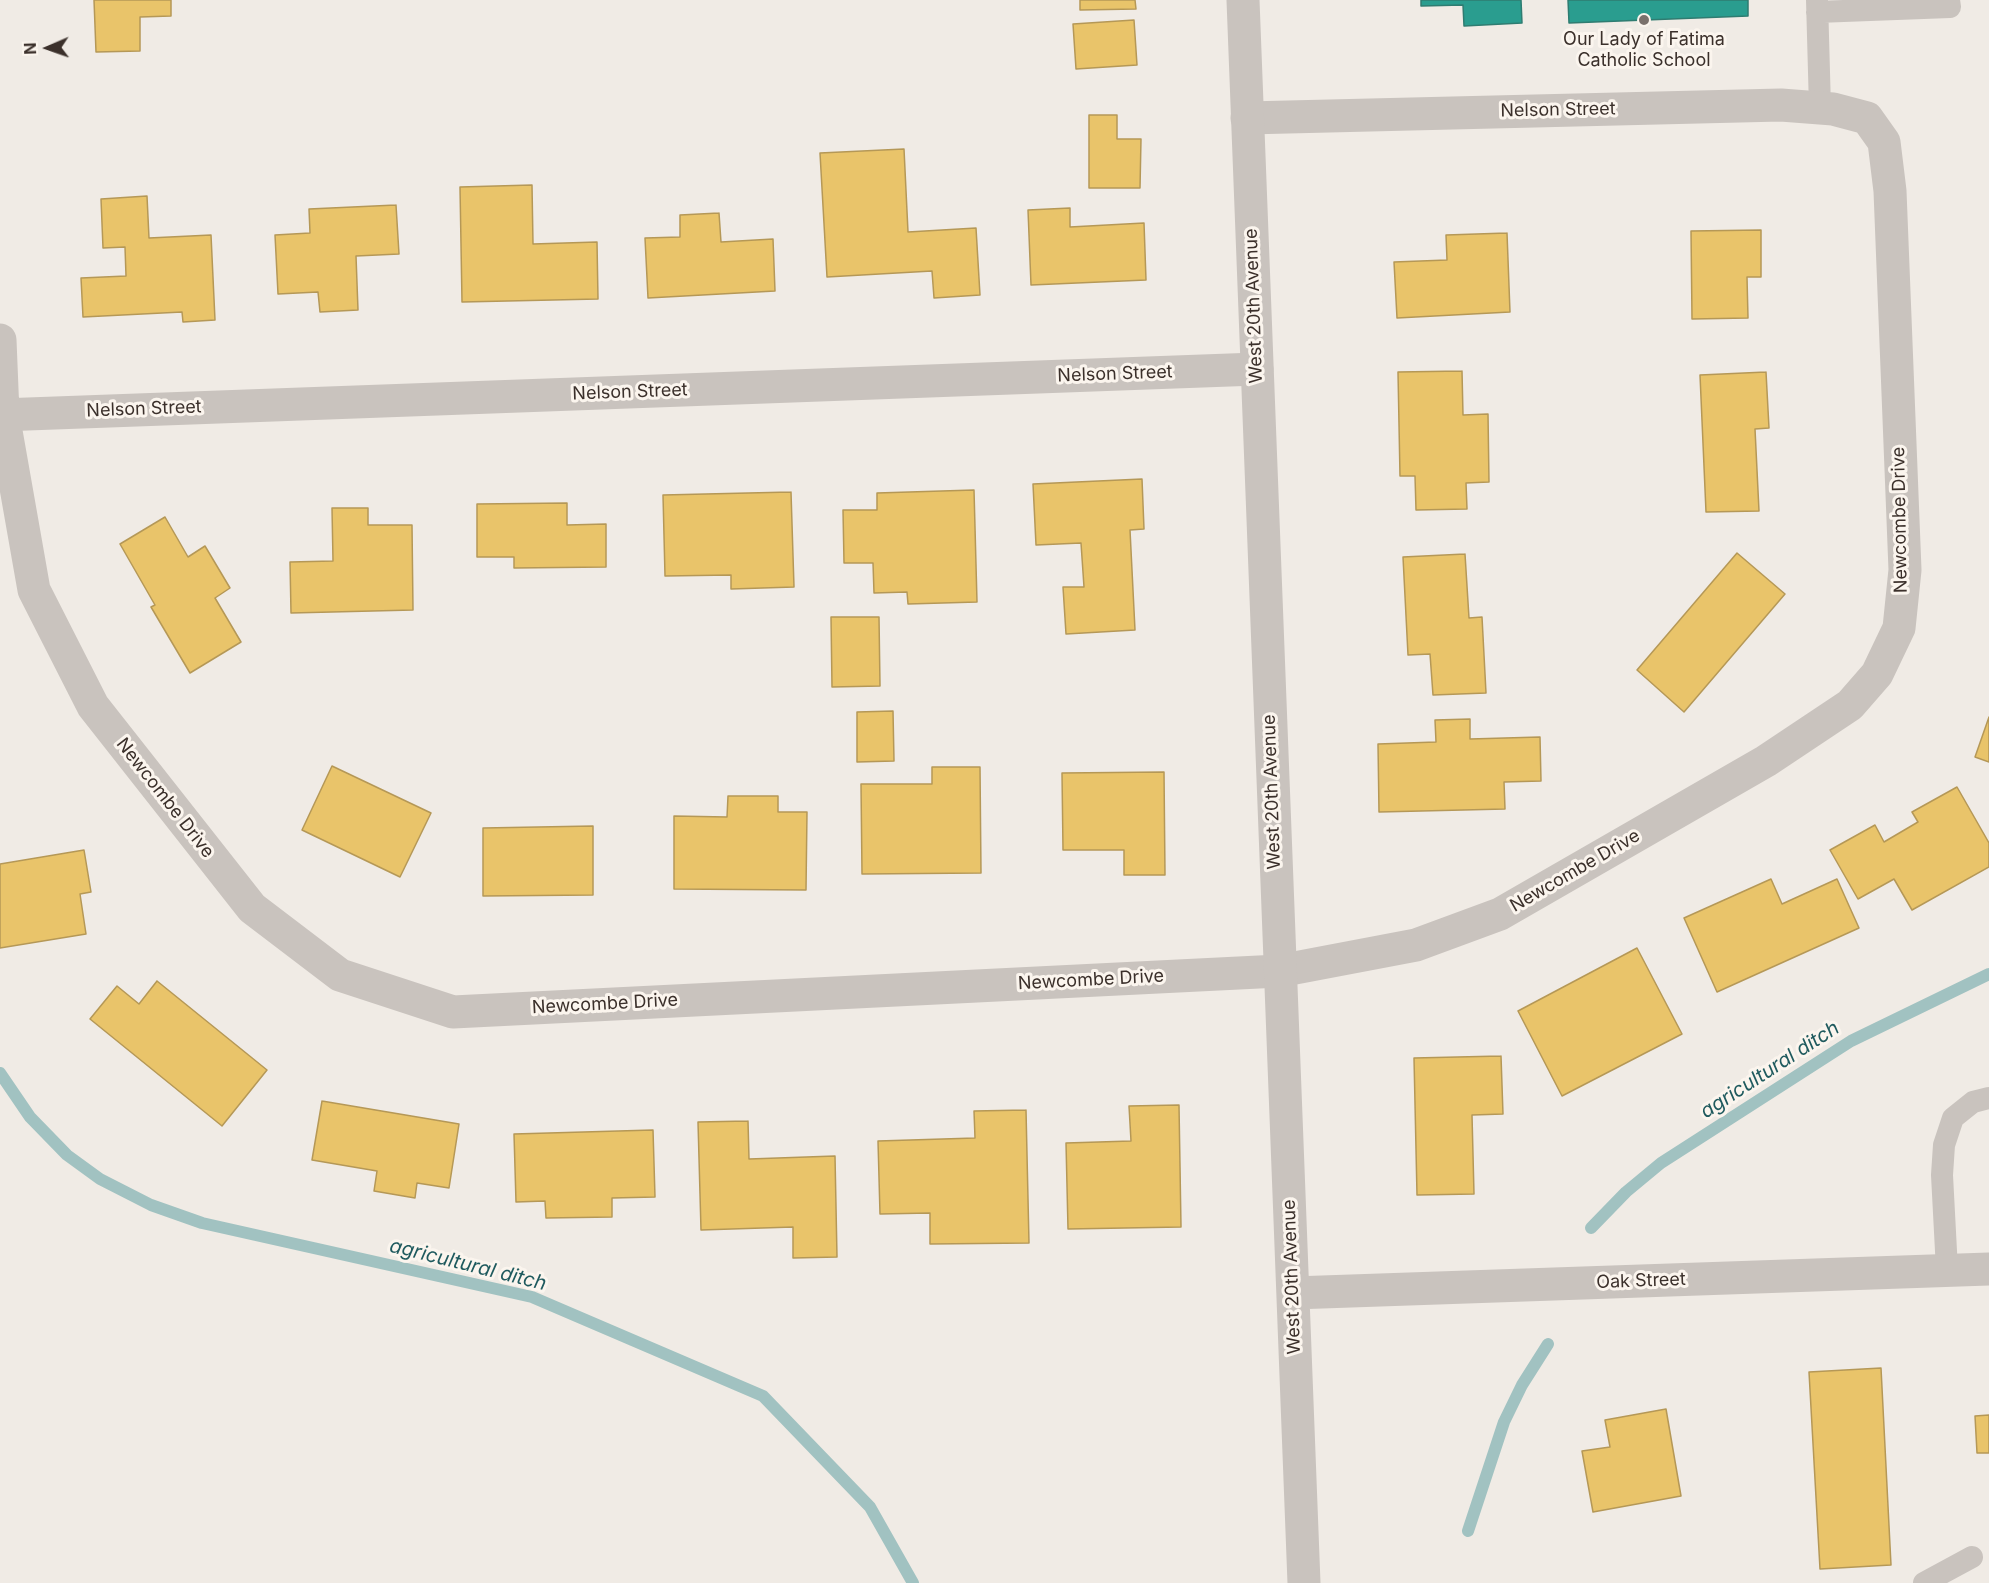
<!DOCTYPE html>
<html>
<head>
<meta charset="utf-8">
<style>
	body { margin:0 }
	#map { position:relative; width:1989px; height:1583px; overflow:hidden; background:#f0ebe5; font-family:Inter,sans-serif }
	canvas { display:block }
	.north { position:absolute; left:18px; top:18px; width:60px; height:60px; -webkit-text-stroke:4px #fbf5ee; paint-order:stroke; rotate:268deg; font-size:16px; font-weight:700; line-height:24px; text-align:center; color:#3b302b }
	.north::after { content:''; display:block; margin:auto; width:21px; height:27px; background:#3b302b; clip-path:polygon(50% 0,100% 100%,50% 72%,0 100%) }
</style>
</head>
<body>
<div id="map">
<canvas width="1989" height="1583"></canvas>
<div class="north">N</div>
</div>
<script>
const c = document.querySelector('canvas').getContext('2d');
c.lineJoin = 'round';
function fill(path, color) { c.fillStyle = color; c.fill(path, 'evenodd'); }
const toPath = rows => new Path2D(rows.map(r => 'M' + r).join(''));
function trace(path, color, width, dash) { c.strokeStyle = color; c.lineWidth = width; c.lineCap = dash ? 'butt' : 'round'; c.setLineDash(dash || []); c.stroke(path); }
function write(font, color, halo, rows, align = 'center') {
  c.font = font + ' Inter,sans-serif'; c.lineWidth = 6; c.setLineDash([]); c.textBaseline = 'middle'; c.strokeStyle = halo; c.fillStyle = color; for (const [text, x, y, turn = 0] of rows) {
    c.save(); c.translate(x, y); c.rotate((+turn || 0) * Math.PI / 180); c.textAlign = isNaN(turn) ? turn : align; if (halo) c.strokeText(text, 0, 0); c.fillText(text, 0, 0); c.restore();
  }
}
const homes = toPath([
	[94,0,171,0,171,16,140,17,140,51,96,52,94,0],
	[1080,0,1135,0,1136,9,1080,10,1080,0],
	[1134,20,1137,65,1076,69,1073,24,1134,20],
	[1089,115,1117,115,1117,139,1141,139,1140,188,1089,188,1089,115],
	[904,149,908,232,976,228,980,295,934,298,932,271,827,277,820,153,904,149],
	[532,185,533,244,597,242,598,299,462,302,460,187,532,185],
	[147,196,149,238,211,235,215,320,183,322,182,312,83,317,81,278,126,276,125,247,103,248,101,199,147,196],
	[396,205,399,254,356,256,358,310,320,312,318,292,278,294,275,235,310,233,309,209,396,205],
	[1070,208,1070,227,1144,223,1146,280,1031,285,1028,210,1070,208],
	[719,213,721,242,773,239,775,291,648,298,645,238,680,237,680,215,719,213],
	[1761,230,1761,277,1747,277,1748,318,1692,319,1691,231,1761,230],
	[1507,233,1510,312,1397,318,1394,262,1447,260,1446,235,1507,233],
	[1462,371,1463,415,1488,414,1489,482,1466,483,1467,509,1416,510,1415,476,1400,476,1398,372,1462,371],
	[1766,372,1769,428,1755,429,1759,511,1706,512,1700,375,1766,372],
	[1142,479,1144,529,1130,530,1135,630,1066,634,1063,587,1084,587,1081,543,1036,545,1033,484,1142,479],
	[974,490,977,602,908,604,907,592,874,593,873,563,844,563,843,510,877,510,877,493,974,490],
	[791,492,794,587,731,589,731,575,665,576,663,495,791,492],
	[567,503,567,525,606,524,606,567,514,568,514,557,477,557,477,504,567,503],
	[332,508,368,508,368,525,412,525,413,610,291,613,290,562,333,561,332,508],
	[165,517,188,557,205,546,230,588,215,598,241,642,190,673,151,607,155,605,120,544,165,517],
	[1737,553,1785,594,1684,712,1637,670,1737,553],
	[1465,554,1469,618,1482,617,1486,693,1433,695,1430,654,1408,655,1403,557,1465,554],
	[831,617,879,617,880,686,832,687,831,617],
	[893,711,894,761,857,762,857,712,893,711],
	[1989,717,1989,762,1975,757,1989,717],
	[1470,719,1470,739,1540,737,1541,781,1504,782,1505,809,1379,812,1378,744,1436,742,1435,720,1470,719],
	[332,766,431,813,400,877,302,830,332,766],
	[932,767,980,767,981,873,862,874,861,784,932,784,932,767],
	[1164,772,1165,875,1124,875,1124,850,1063,850,1062,773,1164,772],
	[1957,787,1989,843,1989,867,1912,910,1894,879,1858,899,1830,850,1875,825,1884,842,1918,822,1912,812,1957,787],
	[728,796,778,796,778,812,807,812,806,890,674,889,674,816,727,817,728,796],
	[593,826,593,895,483,896,483,828,593,826],
	[84,850,91,892,80,894,86,934,0,948,0,864,84,850],
	[1771,879,1782,904,1837,879,1859,928,1717,992,1684,918,1771,879],
	[1637,948,1682,1034,1562,1096,1518,1011,1637,948],
	[157,981,267,1070,222,1126,90,1019,117,986,139,1004,157,981],
	[1501,1056,1503,1114,1472,1115,1474,1194,1417,1195,1414,1058,1501,1056],
	[322,1101,459,1124,449,1188,417,1183,415,1198,374,1191,377,1171,312,1160,322,1101],
	[1179,1105,1181,1227,1068,1229,1066,1143,1131,1141,1129,1106,1179,1105],
	[1026,1110,1029,1243,930,1244,930,1213,880,1214,878,1141,975,1138,974,1111,1026,1110],
	[748,1121,749,1159,835,1156,837,1257,793,1258,793,1227,701,1230,698,1122,748,1121],
	[653,1130,655,1197,612,1198,612,1217,546,1218,545,1201,516,1202,514,1134,653,1130],
	[1881,1368,1891,1565,1820,1569,1809,1372,1881,1368],
	[1666,1409,1681,1496,1593,1512,1582,1451,1610,1447,1605,1420,1666,1409],
	[1989,1415,1989,1453,1977,1453,1975,1416,1989,1415]
]);
const schools = toPath([
	[1421,0,1521,0,1522,23,1464,26,1463,5,1421,6,1421,0],
	[1568,0,1748,0,1748,16,1569,23,1568,0]
]);
const stream = toPath([
	[0,1073,30,1117,67,1155,100,1179,151,1205,202,1223,532,1297,763,1396,870,1507,913,1583],
	[1591,1228,1626,1192,1661,1163,1851,1041,1989,974],
	[1468,1531,1504,1422,1522,1385,1548,1344]
]);
const service = toPath([
	[1817,0,1820,108],
	[1817,12,1950,7,1949,0],
	[1947,1270,1942,1175,1944,1145,1953,1118,1973,1102,1989,1098],
	[1924,1583,1972,1557]
]);
const minor = toPath([
	[0,340,3,414,34,590,93,706,252,908,340,975,453,1012,1279,971,1416,945,1500,914,1766,761,1850,705,1877,674,1899,628,1905,570,1890,191,1884,142,1867,118,1833,109,1781,105,1247,118],
	[0,415,1257,369]
]);
const tertiary = toPath([
	[1243,0,1304,1583],
	[1293,1293,1989,1269]
]);
const markers = [
	[1644,20,6,"#7a716c"]
];
const poiNames = [
	["Our Lady of Fatima",1644,40],
	["Catholic School",1644,61]
];
const streetNames = [
	["Nelson Street",1558,110,-1],
	["West 20th Avenue",1254,306,-92],
	["Nelson Street",1115,374,-2],
	["Nelson Street",630,392,-2],
	["Nelson Street",144,409,-2],
	["Newcombe Drive",1900,520,-91],
	["West 20th Avenue",1272,792,-92],
	["Newcombe Drive",165,798,52],
	["Newcombe Drive",1575,871,-30],
	["Newcombe Drive",1091,980,-3],
	["Newcombe Drive",605,1004,-3],
	["West 20th Avenue",1292,1277,-92],
	["Oak Street",1641,1281,-2]
];
const waterNames = [
	["agricultural ditch",1770,1070,-33],
	["agricultural ditch",468,1265,14]
];
fill(homes, '#e9c46a');
trace(homes, '#b59857', 1.5);
fill(schools, '#2a9d8f');
trace(schools, '#2f7c71', 1.5);
trace(stream, '#a1c2c1', 12);
trace(service, '#c9c3be', 22);
trace(minor, '#c9c3be', 33);
trace(tertiary, '#c9c3be', 33);
for (const [x, y, r, color] of markers) { const dot = new Path2D(); dot.arc(x, y, r, 0, 2 * Math.PI); c.fillStyle = color; c.fill(dot); trace(dot, '#fbf5ee', 2); }
write('18px', '#3b302b', '#fbf5ee', poiNames);
write('18px', '#3b302b', '#fbf5ee', streetNames);
write('italic 20px', '#1f5a5e', '#fbf5ee', waterNames);
</script>
</body>
</html>
